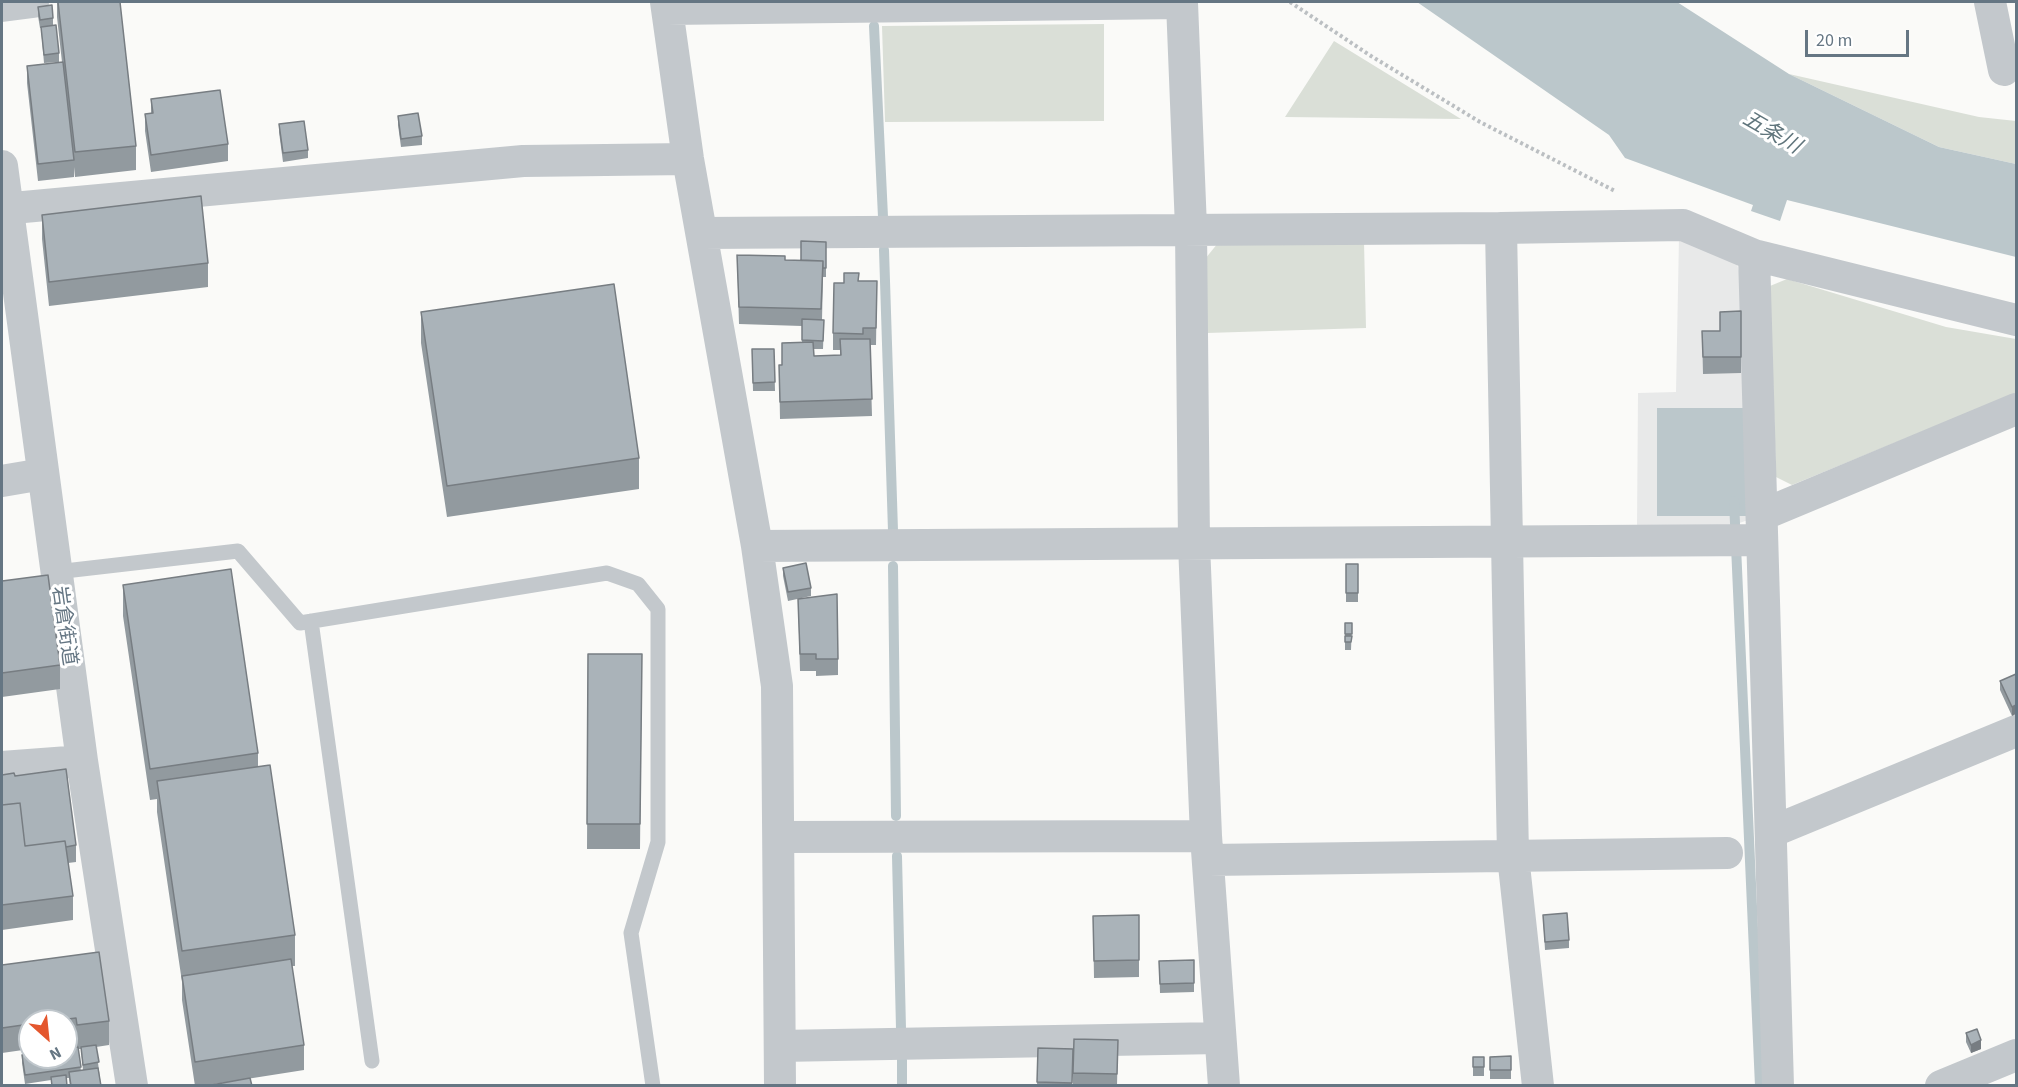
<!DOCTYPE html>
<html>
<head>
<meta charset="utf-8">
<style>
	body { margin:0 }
	#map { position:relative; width:2018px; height:1087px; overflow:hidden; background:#fafaf8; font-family:"Source Sans 3",sans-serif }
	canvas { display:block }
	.frame { position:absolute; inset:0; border:3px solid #657683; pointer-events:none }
	.north { position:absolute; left:18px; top:1009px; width:60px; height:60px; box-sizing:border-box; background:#fff; border:2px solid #c1c8cd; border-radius:50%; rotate:153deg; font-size:16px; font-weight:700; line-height:24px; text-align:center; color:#657683 }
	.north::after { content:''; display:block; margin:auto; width:21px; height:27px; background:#e4572e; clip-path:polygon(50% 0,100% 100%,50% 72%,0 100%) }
	.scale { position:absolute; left:1805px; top:30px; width:104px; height:27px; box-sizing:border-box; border:3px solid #657683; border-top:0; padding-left:8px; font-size:18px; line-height:21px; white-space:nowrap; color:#657683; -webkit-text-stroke:4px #fff; paint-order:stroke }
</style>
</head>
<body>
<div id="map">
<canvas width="2018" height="1087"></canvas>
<div class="frame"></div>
<div class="north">N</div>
<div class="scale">20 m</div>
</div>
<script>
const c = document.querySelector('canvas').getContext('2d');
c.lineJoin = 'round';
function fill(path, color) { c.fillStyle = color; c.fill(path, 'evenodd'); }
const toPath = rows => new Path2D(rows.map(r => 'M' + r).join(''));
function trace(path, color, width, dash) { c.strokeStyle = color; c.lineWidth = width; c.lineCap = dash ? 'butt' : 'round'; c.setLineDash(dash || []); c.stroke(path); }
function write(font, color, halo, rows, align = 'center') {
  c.font = font + ' "Source Sans 3","Noto Sans JP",sans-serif'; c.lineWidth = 6; c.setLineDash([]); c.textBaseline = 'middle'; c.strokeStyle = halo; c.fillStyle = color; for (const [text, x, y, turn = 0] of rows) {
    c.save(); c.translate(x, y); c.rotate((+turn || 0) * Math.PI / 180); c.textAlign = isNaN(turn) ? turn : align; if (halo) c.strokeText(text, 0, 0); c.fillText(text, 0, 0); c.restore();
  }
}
const built = toPath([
	[1679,237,1736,261,1742,281,1748,520,1731,526,1637,525,1638,393,1676,392]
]);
const green = toPath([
	[1104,24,1104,121,885,122,882,26],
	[1334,41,1461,119,1285,117],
	[1789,74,1979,117,2016,121,2016,164,1939,147],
	[1364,242,1366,328,1207,333,1205,259,1218,243],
	[1787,279,1946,327,2016,339,2016,393,1792,485,1776,477,1770,286]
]);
const water = toPath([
	[1417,2,1677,2,1789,74,1939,147,2016,164,2016,257,1787,200,1780,221,1751,211,1753,205,1625,158,1609,135],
	[1657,408,1746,408,1746,516,1657,516]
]);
const stream = toPath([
	[874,26,883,217],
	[884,250,893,531],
	[1734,501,1760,1086],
	[893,566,896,816],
	[897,856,901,1029],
	[902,1060,902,1086]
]);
const path = toPath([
	[1290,2,1371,56,1480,122,1615,191]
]);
const lane = toPath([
	[56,572,238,551,300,623,607,573,638,584,658,609,658,842,631,933,653,1086],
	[311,621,372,1061]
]);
const street = toPath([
	[666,2,688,159,757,546,777,686,780,1086],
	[1990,2,2004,70],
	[2,6,33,2],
	[667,9,1182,3,1191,228,1194,544,1206,836,1224,1086],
	[2,166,82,761,132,1086],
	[2,209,523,161,688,159],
	[1501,228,1683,225,1754,255,2016,320],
	[702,233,1501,228,1513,856,1538,1086],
	[1754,255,1778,1086],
	[2,481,43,474],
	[1762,515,2016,409],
	[757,546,1762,540],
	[2,767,82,761],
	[1771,832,2016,731],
	[780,837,1206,836],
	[1209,860,1727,853],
	[780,1046,1219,1038],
	[1941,1086,2016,1055]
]);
const wall = toPath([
	[57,2,120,2,136,146,136,170,75,177,74,167,74,177,38,181,27,83,27,66,62,62,57,17],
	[38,7,53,18,53,26,59,53,59,62,44,63,41,28,40,28,38,16],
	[151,99,228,144,228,161,151,172,145,131,145,114,151,113],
	[398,116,422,136,422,145,401,147,398,125],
	[279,124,308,150,308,158,283,162,279,132],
	[42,215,208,263,208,287,49,306,42,239],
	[826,242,826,277,823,277,822,320,824,320,823,349,814,349,814,356,840,355,840,350,833,350,833,333,844,283,859,281,877,281,876,345,870,345,872,416,780,419,779,365,782,365,782,343,802,342,802,326,739,324,737,255,785,260,801,260],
	[1741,311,1741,373,1703,374,1702,331,1720,331],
	[421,312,639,458,639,489,447,517,421,343],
	[752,349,774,349,775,391,753,391],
	[1346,564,1358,564,1358,602,1346,602],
	[783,568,811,588,811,596,788,601,783,576],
	[2,581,60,665,60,689,2,697],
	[123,585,258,753,258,766,295,935,295,966,292,966,304,1045,304,1070,202,1086,195,1086,182,1000,182,982,157,812,157,799,150,800,123,616],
	[798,599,838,659,838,675,816,676,816,671,800,671],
	[1345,623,1352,623,1351,650,1345,650],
	[588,654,642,654,640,849,587,849],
	[2016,674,2012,716,2000,690,2000,681],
	[2,775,15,776,76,845,76,862,68,863,73,896,73,920,2,930],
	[1543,915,1569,940,1569,948,1545,950],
	[1093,916,1139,960,1139,977,1094,978],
	[1194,960,1194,992,1160,993,1159,961],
	[2,965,109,1021,109,1045,96,1047,101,1086,70,1086,69,1078,66,1078,67,1086,51,1086,51,1080,25,1084,22,1063,22,1055,76,1047,76,1042,66,1044,66,1021,30,1021,30,1049,2,1053],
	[78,1049,81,1049,83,1070,81,1071],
	[1966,1033,1981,1049,1971,1053,1966,1042],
	[1118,1040,1117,1086,1073,1086,1073,1073],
	[1038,1048,1073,1049,1072,1086,1037,1086],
	[1511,1056,1511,1079,1490,1079,1490,1057],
	[1473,1057,1484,1057,1484,1076,1473,1076]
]);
const shadedWall = toPath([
	[2016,705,2016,714,2012,716,2012,707],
	[1981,1040,1981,1049,1971,1053,1971,1045]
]);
const building = toPath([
	[58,2,120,2,136,146,75,152,58,2],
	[52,5,53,18,40,20,38,7,52,5],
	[56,25,59,53,44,55,41,27,56,25],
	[63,62,74,160,38,164,27,66,63,62],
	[220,90,228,144,151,155,145,114,153,113,151,99,220,90],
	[418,113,422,136,401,139,398,116,418,113],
	[304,121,308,150,283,153,279,124,304,121],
	[201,196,208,263,49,282,42,215,201,196],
	[801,241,826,242,826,268,823,268,823,261,801,260,801,241],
	[737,255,785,256,785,260,823,261,821,309,739,307,737,255],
	[844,273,859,273,858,281,877,281,876,328,863,328,863,334,833,333,834,283,844,283,844,273],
	[614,284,639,458,447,486,421,312,614,284],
	[1741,311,1741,357,1703,357,1702,331,1720,331,1720,312,1741,311],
	[802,319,824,320,823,341,802,340,802,319],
	[840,339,870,339,872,399,780,402,779,365,782,365,782,343,813,342,814,356,841,355,840,339],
	[752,349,774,349,775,382,753,383,752,349],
	[806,563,811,588,788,592,783,568,806,563],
	[1346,564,1358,564,1358,593,1346,593,1346,564],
	[231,569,258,753,150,769,123,585,231,569],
	[48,575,60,665,2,673,2,581,48,575],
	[837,594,838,659,816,659,816,654,800,654,798,599,837,594],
	[1345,623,1352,623,1352,634,1345,634,1345,623],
	[1345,636,1352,636,1351,642,1345,642,1345,636],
	[588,654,642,654,640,824,587,824,588,654],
	[2016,674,2016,705,2012,707,2000,681,2016,674],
	[270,765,295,935,182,951,157,781,270,765],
	[66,769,76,845,66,847,65,841,25,846,20,803,2,805,2,775,14,773,15,776,66,769],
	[20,803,25,846,65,841,73,896,2,905,2,805,20,803],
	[1567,913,1569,940,1545,942,1543,915,1567,913],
	[1139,915,1139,960,1094,961,1093,916,1139,915],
	[99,952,109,1021,77,1025,76,1018,53,1021,30,1021,30,1024,2,1028,2,965,99,952],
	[291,959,304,1045,195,1062,182,976,291,959],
	[1194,960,1194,983,1160,984,1159,961,1194,960],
	[1977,1029,1981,1040,1971,1045,1966,1033,1977,1029],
	[1074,1039,1118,1040,1117,1074,1073,1073,1074,1039],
	[96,1045,99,1062,83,1065,81,1047,96,1045],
	[78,1047,81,1067,25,1075,22,1055,30,1053,30,1057,66,1057,66,1048,78,1047],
	[1038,1048,1073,1049,1072,1083,1037,1082,1038,1048],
	[1511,1056,1511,1070,1490,1070,1490,1057,1511,1056],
	[1473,1057,1484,1057,1484,1067,1473,1067,1473,1057],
	[98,1068,101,1086,71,1086,69,1072,98,1068],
	[66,1075,67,1086,52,1086,51,1077,66,1075],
	[250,1078,252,1086,206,1086,250,1078]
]);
const streetNames = [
	["岩倉街道",63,626,82]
];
const waterNames = [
	["五条川",1771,134,30]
];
fill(built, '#e8e9e9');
fill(green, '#dadfd7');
fill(water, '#bbc7cb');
trace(stream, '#bbc7cb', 10);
trace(path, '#bbbfc2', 4, [3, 3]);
trace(lane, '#c3c8cc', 15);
trace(street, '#c3c8cc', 32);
fill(wall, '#929a9f');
fill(shadedWall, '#777d82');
fill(building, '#aab3b9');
trace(building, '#777d82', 1.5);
write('20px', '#657683', '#fff', streetNames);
write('italic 21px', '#60757c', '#fff', waterNames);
</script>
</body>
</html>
